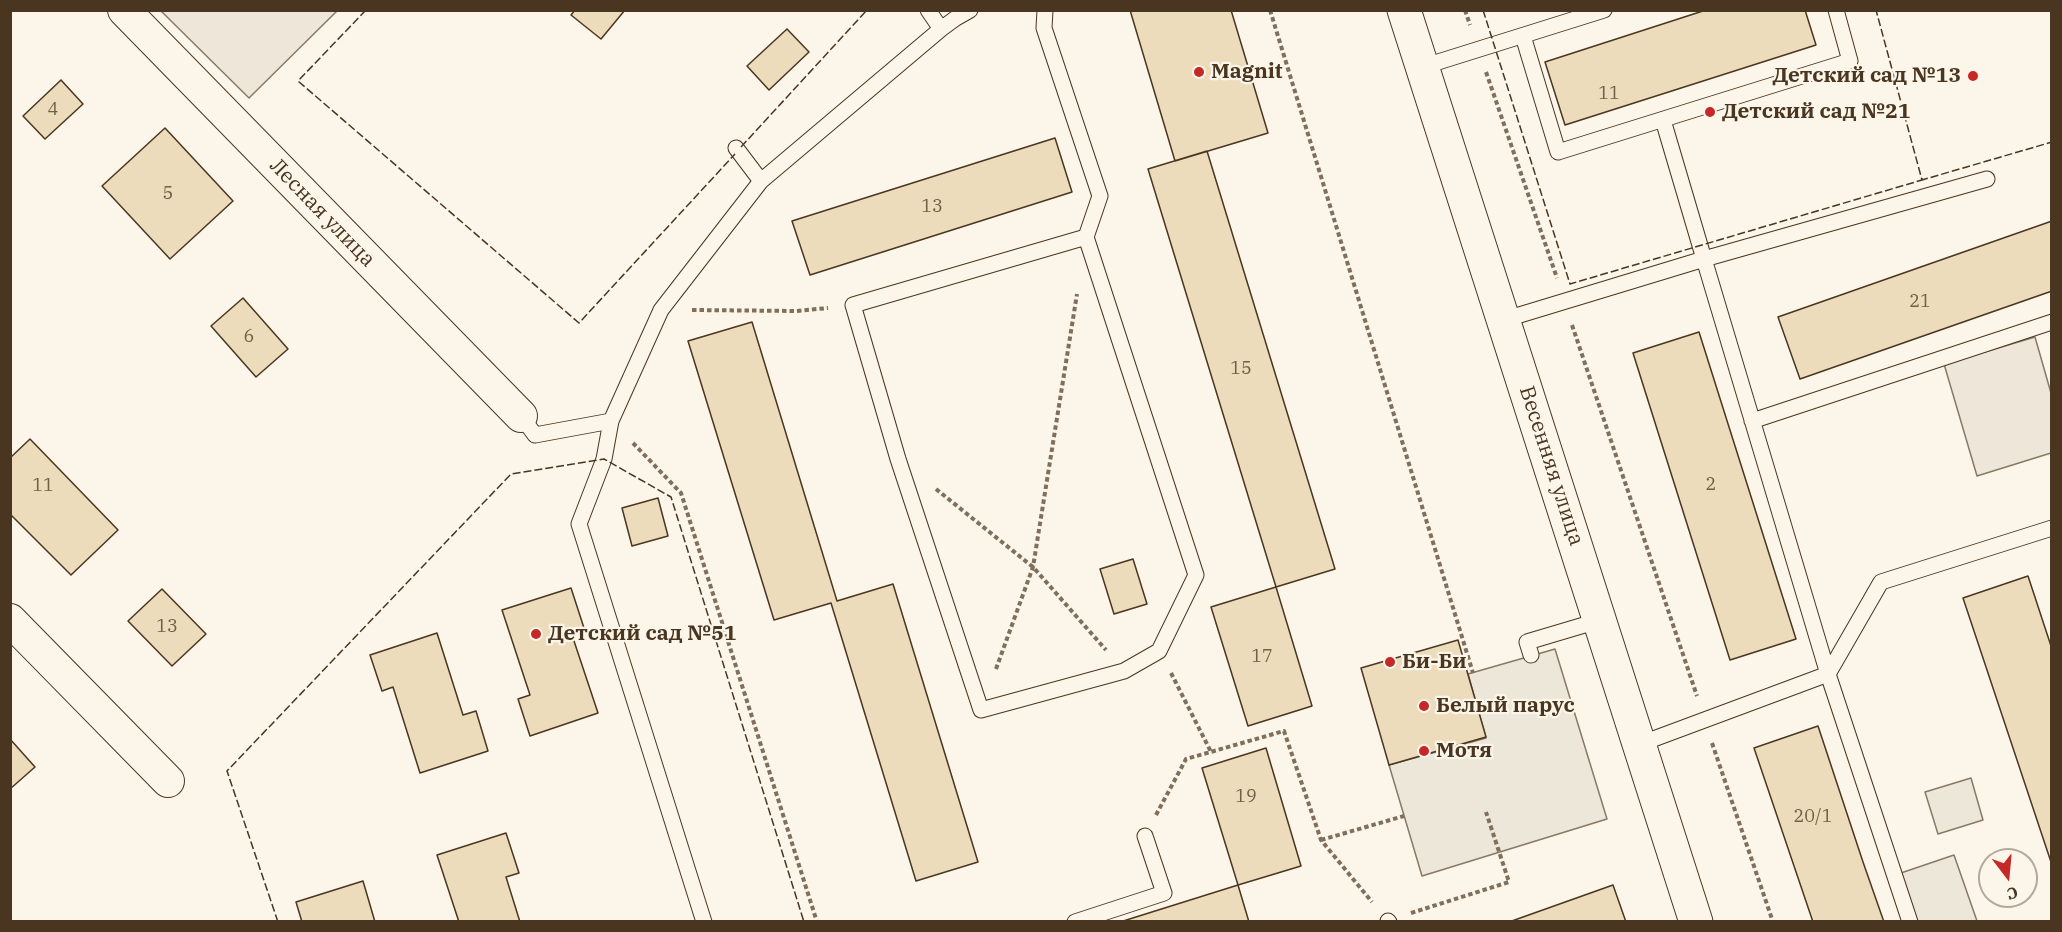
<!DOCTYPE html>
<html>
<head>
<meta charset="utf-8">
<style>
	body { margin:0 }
	#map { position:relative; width:2062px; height:932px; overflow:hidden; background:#fbf6e9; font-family:"IBM Plex Serif",serif }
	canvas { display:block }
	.frame { position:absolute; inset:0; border:12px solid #4a3520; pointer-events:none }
	.north { position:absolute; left:1978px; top:848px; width:60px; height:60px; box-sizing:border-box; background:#fbf6e9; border:2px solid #b4a999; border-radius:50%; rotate:164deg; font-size:16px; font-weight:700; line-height:24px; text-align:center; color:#4a3520 }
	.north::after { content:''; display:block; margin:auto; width:21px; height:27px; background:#c62828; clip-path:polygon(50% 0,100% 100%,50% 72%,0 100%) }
</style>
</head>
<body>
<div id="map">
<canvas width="2062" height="932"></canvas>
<div class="frame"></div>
<div class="north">С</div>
</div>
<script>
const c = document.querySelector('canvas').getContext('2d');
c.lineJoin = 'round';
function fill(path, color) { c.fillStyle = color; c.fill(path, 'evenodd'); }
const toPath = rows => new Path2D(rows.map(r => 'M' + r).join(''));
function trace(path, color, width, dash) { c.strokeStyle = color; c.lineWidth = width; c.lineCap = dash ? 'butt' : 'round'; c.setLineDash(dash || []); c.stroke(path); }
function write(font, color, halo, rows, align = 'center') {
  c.font = font + ' "IBM Plex Serif",serif'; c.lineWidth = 4.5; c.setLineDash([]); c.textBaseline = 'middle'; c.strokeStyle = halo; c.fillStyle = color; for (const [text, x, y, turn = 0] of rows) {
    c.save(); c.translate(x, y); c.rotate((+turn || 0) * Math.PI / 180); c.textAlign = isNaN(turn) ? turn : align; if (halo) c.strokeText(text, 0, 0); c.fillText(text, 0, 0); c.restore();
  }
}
const green = toPath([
	[161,11,337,11,249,98,161,11],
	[2035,337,2051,393,2051,453,1977,476,1944,364,2035,337]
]);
const parking = toPath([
	[1555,649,1607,819,1422,876,1389,765,1486,738,1468,674,1555,649],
	[1971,778,1983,820,1938,834,1925,792,1971,778],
	[1954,855,1977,921,1910,921,1895,875,1954,855]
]);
const building = toPath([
	[575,10,625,10,601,39,571,15,575,10],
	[1130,10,1231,10,1268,133,1175,161,1130,10],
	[1706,10,1805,10,1816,45,1565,125,1545,62,1706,10],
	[787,29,809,52,769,90,747,66,787,29],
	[61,80,83,104,45,139,23,116,61,80],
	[165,128,233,201,170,259,102,186,165,128],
	[1055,138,1072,192,810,275,792,221,1055,138],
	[1207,151,1335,569,1276,587,1148,169,1207,151],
	[2052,221,2052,291,1800,379,1778,317,2052,221],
	[243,298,288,349,256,377,211,326,243,298],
	[752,322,837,601,893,584,978,862,916,881,831,603,774,620,688,341,752,322],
	[1699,332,1796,639,1730,660,1633,353,1699,332],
	[30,439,118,530,71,575,10,514,10,458,30,439],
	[658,498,668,536,632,546,622,508,658,498],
	[1133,559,1147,604,1114,614,1100,569,1133,559],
	[2028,576,2052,649,2052,865,1963,598,2028,576],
	[1276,587,1312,706,1248,726,1211,607,1276,587],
	[571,588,584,628,571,632,598,713,530,736,518,699,530,695,502,610,571,588],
	[162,589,206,634,172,666,128,621,162,589],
	[437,633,463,715,476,711,488,751,420,773,393,687,382,691,370,655,437,633],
	[1458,640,1486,737,1389,765,1361,668,1458,640],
	[1818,726,1863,862,1884,922,1813,922,1754,748,1818,726],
	[10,739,35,767,10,789,10,739],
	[1266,748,1301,866,1238,885,1202,768,1266,748],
	[506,833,519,873,506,877,520,922,459,922,437,855,506,833],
	[363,881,375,922,302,922,296,902,363,881],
	[1238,885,1249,922,1120,922,1238,885],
	[1613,885,1626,922,1509,922,1613,885]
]);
const path = toPath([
	[1270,10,1473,673],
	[1465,10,1470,25],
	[1486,72,1557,278],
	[692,310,796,311,828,308],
	[1572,325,1697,696],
	[633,443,681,493,817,922],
	[936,489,1033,567,1106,650],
	[996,669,1033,567,1077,294],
	[1171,673,1211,752],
	[1712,743,1773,922],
	[1156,815,1186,759,1284,731,1321,840,1372,902],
	[1321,840,1404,816],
	[1411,913,1509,882,1486,812]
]);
const lane = toPath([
	[928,10,941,29],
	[1045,10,1044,28,1100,196,1086,237,1196,575,1159,651,1124,671,981,710,898,459,853,305,1086,237],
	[1523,36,1558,152,1850,61,1836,10],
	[1422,67,1604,10],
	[1663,120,1704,259,1987,179],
	[736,148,761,181],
	[1503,320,1704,259,1828,674,1910,922],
	[521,416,535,435,611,421],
	[1752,421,2052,322],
	[1531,655,1527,642,1601,620],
	[1640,744,1828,674,1881,582,2052,528],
	[1388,921,1389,922],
	[704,922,579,524,604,459,611,421,661,310,761,181,941,29,956,18,970,10],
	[1075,922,1164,893,1145,836]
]);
const street = toPath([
	[124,10,521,416],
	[10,620,168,781]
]);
const secondary = toPath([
	[1404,10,1696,922]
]);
const fence = toPath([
	[366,10,298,81,579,323,735,154],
	[1483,10,1570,284,1922,180,1876,10],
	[741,147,867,10],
	[1922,178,1922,180,2052,142],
	[278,922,227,771,511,474,604,459,671,497,804,922]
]);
const markers = [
	[1199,72,6,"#c62828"],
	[1973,76,6,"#c62828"],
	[1710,112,6,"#c62828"],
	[536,634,6,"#c62828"],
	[1390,662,6,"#c62828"],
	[1424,706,6,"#c62828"],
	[1424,751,6,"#c62828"]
];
const numberNames = [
	["11",1609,94],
	["4",53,110],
	["5",168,194],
	["13",932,207],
	["21",1920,302],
	["6",249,337],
	["15",1241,369],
	["2",1711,485],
	["11",43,486],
	["13",167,627],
	["17",1262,657],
	["19",1246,797],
	["20/1",1813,817]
];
const poiNames = [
	["Magnit",1211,72],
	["Детский сад №13",1961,76,"right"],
	["Детский сад №21",1722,112],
	["Детский сад №51",548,634],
	["Би-Би",1402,662],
	["Белый парус",1436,706],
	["Мотя",1436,751]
];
const streetNames = [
	["Лесная улица",322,213,46],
	["Весенняя улица",1551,466,72]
];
fill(green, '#ede6d9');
trace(green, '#887966', 1.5);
fill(parking, '#ede7d9');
trace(parking, '#887966', 1.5);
fill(building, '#ecdcbc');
trace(building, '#4a3520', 1.5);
trace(lane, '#4a3520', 17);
trace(street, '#4a3520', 34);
trace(secondary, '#4a3520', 35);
trace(path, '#7f6f5c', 4, [4.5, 3]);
trace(lane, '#fbf6e9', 15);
trace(street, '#fbf6e9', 32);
trace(secondary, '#fbf6e9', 33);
trace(fence, '#4a3520', 1.5, [8, 3]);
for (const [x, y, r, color] of markers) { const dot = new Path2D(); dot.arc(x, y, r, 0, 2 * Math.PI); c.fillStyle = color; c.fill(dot); trace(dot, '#fbf6e9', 2); }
write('18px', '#725f47', null, numberNames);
write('bold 21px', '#4a3520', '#fbf6e9', poiNames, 'left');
write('21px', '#4a3520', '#fbf6e9', streetNames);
</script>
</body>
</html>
